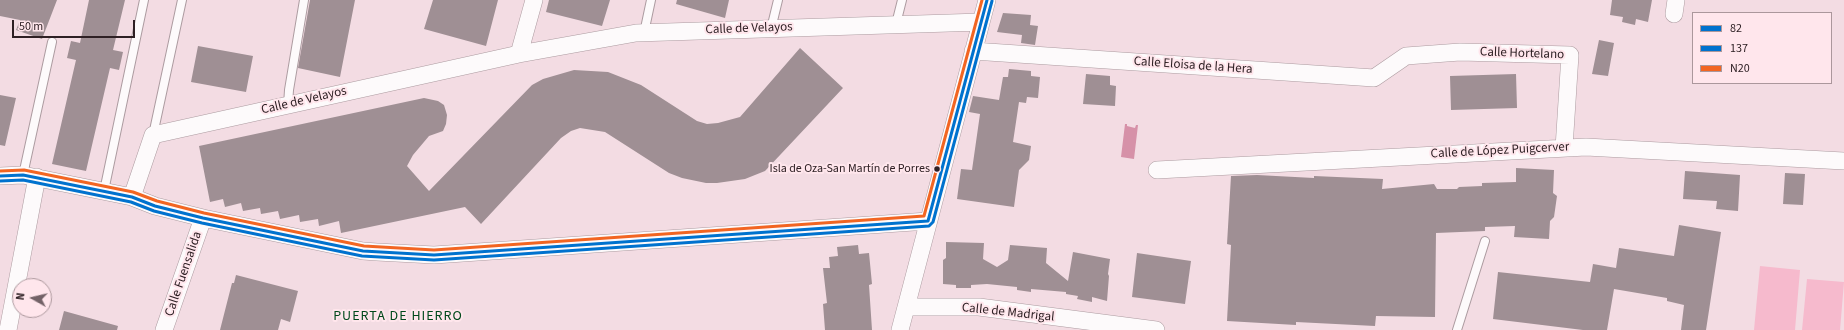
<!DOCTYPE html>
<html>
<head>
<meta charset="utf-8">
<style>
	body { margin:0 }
	#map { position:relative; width:1844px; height:330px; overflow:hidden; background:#f3dce3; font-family:"Source Sans 3",sans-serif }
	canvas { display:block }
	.legend { position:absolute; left:1692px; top:12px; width:140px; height:72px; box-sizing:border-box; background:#ffe6ec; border:1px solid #ab979c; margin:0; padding:5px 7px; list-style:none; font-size:12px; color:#2e2024 }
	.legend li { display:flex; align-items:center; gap:8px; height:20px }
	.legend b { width:20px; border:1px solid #ab979c }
	.north { position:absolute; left:12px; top:278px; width:40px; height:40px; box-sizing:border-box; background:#ffe6ec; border:1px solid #ab979c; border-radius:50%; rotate:278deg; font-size:11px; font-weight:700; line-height:16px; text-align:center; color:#2e2024 }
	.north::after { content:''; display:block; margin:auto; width:14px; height:18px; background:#736267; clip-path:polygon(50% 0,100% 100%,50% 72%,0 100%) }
	.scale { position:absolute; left:12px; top:20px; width:123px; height:18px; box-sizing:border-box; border:2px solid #2e2024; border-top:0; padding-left:5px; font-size:12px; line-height:14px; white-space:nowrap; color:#2e2024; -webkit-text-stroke:3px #ffe6ec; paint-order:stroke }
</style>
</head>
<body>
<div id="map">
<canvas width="1844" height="330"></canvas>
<ul class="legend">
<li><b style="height:5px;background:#0072ce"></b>82</li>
<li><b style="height:5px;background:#0072ce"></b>137</li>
<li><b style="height:5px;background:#f26522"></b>N20</li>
</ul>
<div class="north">N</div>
<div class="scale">50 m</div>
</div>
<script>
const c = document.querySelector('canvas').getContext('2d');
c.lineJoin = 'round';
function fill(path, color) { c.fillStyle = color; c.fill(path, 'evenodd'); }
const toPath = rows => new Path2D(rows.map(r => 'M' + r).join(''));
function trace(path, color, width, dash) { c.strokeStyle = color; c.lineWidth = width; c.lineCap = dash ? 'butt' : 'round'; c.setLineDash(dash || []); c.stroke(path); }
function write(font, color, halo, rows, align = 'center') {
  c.font = font + ' "Source Sans 3",sans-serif'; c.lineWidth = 4; c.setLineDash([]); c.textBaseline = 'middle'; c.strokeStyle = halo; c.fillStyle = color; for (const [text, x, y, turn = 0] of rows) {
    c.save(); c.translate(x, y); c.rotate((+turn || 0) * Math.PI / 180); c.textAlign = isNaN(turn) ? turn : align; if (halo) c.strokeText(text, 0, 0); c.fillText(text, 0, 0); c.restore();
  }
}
const green = toPath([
	[1760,266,1800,270,1795,330,1754,330],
	[1807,279,1844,282,1840,330,1802,330]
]);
const water = toPath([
	[1125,124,1127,124,1127,126,1135,128,1136,125,1138,125,1134,159,1121,157]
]);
const building = toPath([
	[0,0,57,0,42,39,16,30,20,20,0,16],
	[89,0,125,0,113,50,123,52,119,70,110,68,86,171,52,164,76,60,67,58,71,41,80,43],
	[310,0,355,0,340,77,298,68],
	[433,0,498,0,486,46,424,29],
	[549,0,610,0,602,26,546,12],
	[677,0,729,0,725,18,676,4],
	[1612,0,1652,0,1648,22,1636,19,1635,25,1622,22,1623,17,1610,15],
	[1003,13,1031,15,1030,25,1038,26,1035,45,1021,43,1022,35,997,32],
	[1599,40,1614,43,1608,76,1592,74],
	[198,46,253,56,246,92,191,82],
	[800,48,843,88,765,171,745,179,717,183,706,183,682,178,669,173,605,132,580,128,571,131,561,138,481,224,465,207,341,233,339,221,319,226,318,219,300,222,299,215,280,219,278,211,261,214,260,208,243,211,241,203,225,207,223,199,210,202,199,146,424,98,438,101,444,105,447,115,446,124,443,131,429,136,413,155,407,166,429,191,532,85,543,79,574,70,608,72,641,85,697,121,707,124,718,123,740,117],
	[1009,69,1031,71,1031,76,1040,77,1038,98,1027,97,1026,103,1019,102,1013,142,1031,146,1029,160,1019,170,1014,207,957,199,961,169,972,170,980,114,969,112,973,96,999,100,1003,77,1008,77],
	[1086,74,1110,76,1110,85,1116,86,1115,106,1083,104],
	[1516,74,1517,108,1451,110,1450,76],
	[0,95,16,98,5,146,0,145],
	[1516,168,1554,170,1553,193,1557,196,1554,217,1550,221,1549,239,1514,237,1515,226,1485,227,1485,231,1436,233,1435,317,1376,316,1375,326,1296,322,1296,325,1227,321,1231,245,1227,244,1231,176,1257,175,1314,178,1314,176,1383,179,1382,189,1434,184,1437,189,1457,189,1459,187,1482,186,1482,183,1516,182],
	[1685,171,1740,175,1738,211,1716,209,1717,201,1683,199],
	[1785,173,1805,174,1803,205,1783,204],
	[1679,225,1721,232,1706,330,1681,330,1684,305,1667,301,1667,298,1614,289,1607,330,1583,330,1493,319,1498,272,1590,282,1593,264,1616,268,1619,248,1674,256],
	[946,242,984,243,983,259,997,267,1008,260,1010,245,1047,248,1046,263,1068,281,1073,252,1110,259,1108,274,1109,276,1107,301,1092,297,1092,302,1077,299,1078,296,1066,294,1066,292,1031,289,1031,292,1017,290,1017,287,987,284,971,285,971,288,956,288,956,285,943,284,943,260,946,258],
	[858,245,859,254,869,253,872,284,869,285,872,330,825,330,823,304,827,303,823,268,830,268,829,257,838,256,837,247],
	[1137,253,1191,261,1185,304,1132,297],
	[236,275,298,291,290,322,281,319,278,330,220,330,232,283,234,283],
	[64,311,118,326,117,330,59,330]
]);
const service = toPath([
	[896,24,902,0],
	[771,29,778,0],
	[644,33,651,0],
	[288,105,289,90,304,0],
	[153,135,182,0],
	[23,175,52,42],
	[104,191,144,0],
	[1457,330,1485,241]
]);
const minor = toPath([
	[1674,14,1676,0],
	[973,51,1374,78,1406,56,1460,52,1570,55,1564,148],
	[519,54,534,0],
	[1157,170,1586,147,1844,161],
	[0,176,23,175,132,197,155,206,203,218,363,251,377,252,434,255,928,221],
	[132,197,153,135,519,54,636,33,981,22],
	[907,307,979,307,1156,330],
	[8,330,37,177],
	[164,330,203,218],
	[900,330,987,0]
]);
const bus1 = toPath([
	[0,176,23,175,132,197,155,206,203,218,363,251,434,255,928,221],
	[928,221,987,0]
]);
const bus2 = toPath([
	[0,181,23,180,131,202,154,211,202,223,362,256,434,260,929,226,933,222,992,1]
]);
const bus3 = toPath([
	[0,171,24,170,133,192,157,201,204,213,364,246,434,250,924,216,982,0]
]);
const markers = [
	[937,169,3.5,"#2e2024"]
];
const busNames = [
	["Isla de Oza-San Martín de Porres",930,169]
];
const streetNames = [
	["Calle de Velayos",749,29,-2],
	["Calle Hortelano",1522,54,2],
	["Calle Eloisa de la Hera",1193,66,4],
	["Calle de Velayos",304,101,-13],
	["Calle de López Puigcerver",1500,151,-3],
	["Calle Fuensalida",184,274,-71],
	["Calle de Madrigal",1008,313,6]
];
const neighbourhoodNames = [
	["PUERTA DE HIERRO",398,317]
];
fill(green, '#f6bacd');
fill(water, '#d691a8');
fill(building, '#9f8f94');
trace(service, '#ac9ba0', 10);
trace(minor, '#ac9ba0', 18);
trace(service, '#fdfafb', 8);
trace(minor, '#fdfafb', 17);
trace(bus1, '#0072ce', 3);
trace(bus2, '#0072ce', 3);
trace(bus3, '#f26522', 3);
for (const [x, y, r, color] of markers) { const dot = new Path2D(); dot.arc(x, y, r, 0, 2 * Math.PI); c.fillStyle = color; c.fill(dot); trace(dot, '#ffe6ec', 1.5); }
write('12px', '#2e2024', '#ffe6ec', busNames, 'right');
write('13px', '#2e2024', '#ffe6ec', streetNames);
c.letterSpacing = '1px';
write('14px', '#00491b', '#ffe6ec', neighbourhoodNames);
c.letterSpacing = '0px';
</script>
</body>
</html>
